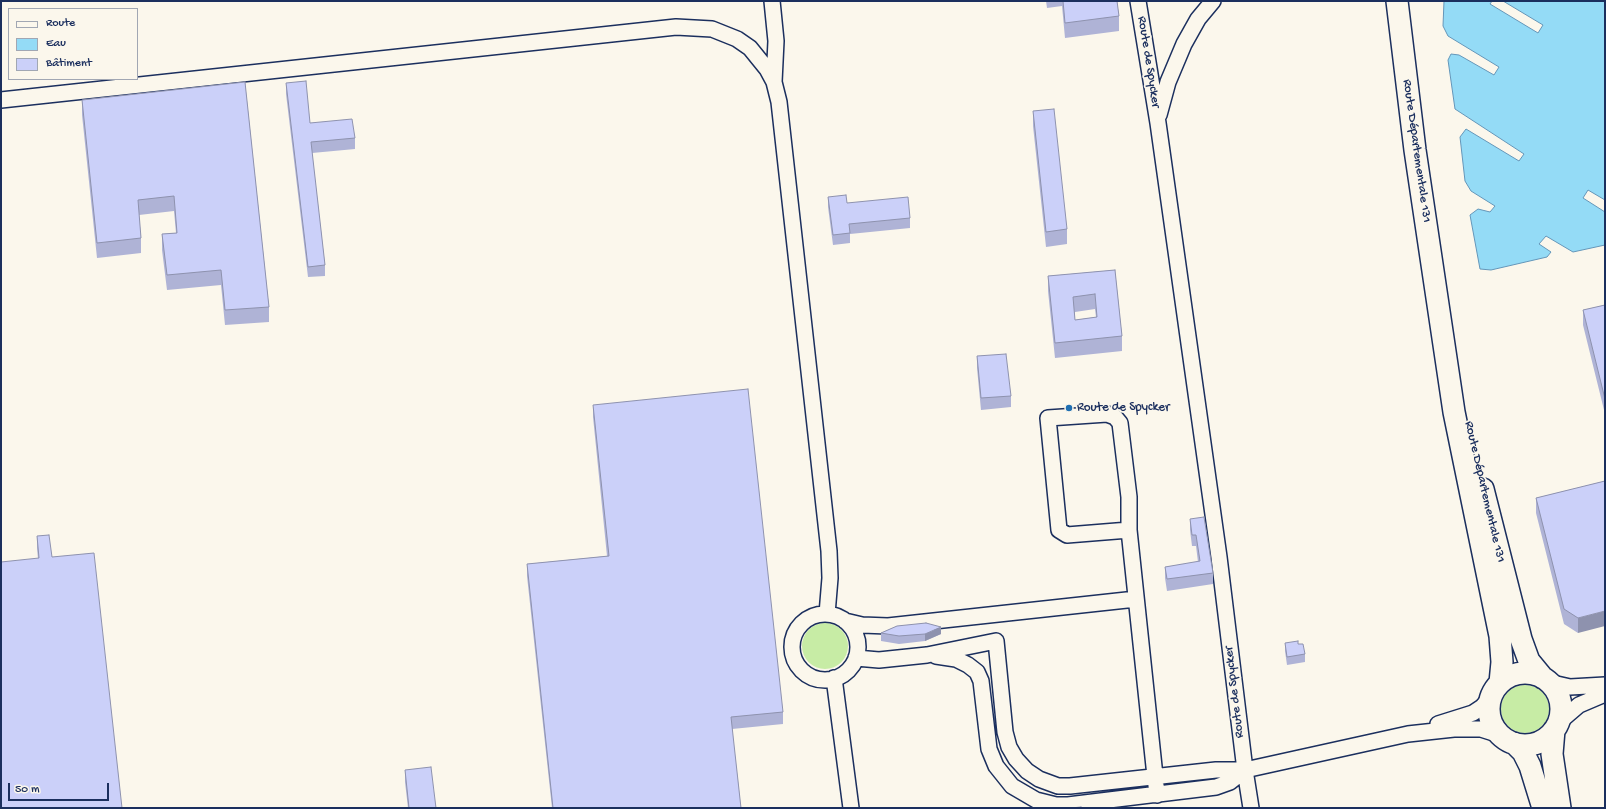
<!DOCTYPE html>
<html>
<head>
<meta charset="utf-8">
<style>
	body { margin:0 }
	#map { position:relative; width:1606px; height:809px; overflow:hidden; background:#fbf7ec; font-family:"Gochi Hand",sans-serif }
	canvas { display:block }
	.frame { position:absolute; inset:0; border:2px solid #1b2f5e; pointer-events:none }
	.legend { position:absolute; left:8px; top:8px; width:130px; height:72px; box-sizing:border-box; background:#fbf7ec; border:1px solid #a1a7b3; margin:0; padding:5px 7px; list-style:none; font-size:12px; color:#1b2f5e }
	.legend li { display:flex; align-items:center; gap:8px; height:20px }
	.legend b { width:20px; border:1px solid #a1a7b3 }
	.scale { position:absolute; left:8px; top:783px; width:101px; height:18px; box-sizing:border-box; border:2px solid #1b2f5e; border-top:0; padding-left:5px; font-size:12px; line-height:14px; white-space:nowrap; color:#1b2f5e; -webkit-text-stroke:3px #fbf7ec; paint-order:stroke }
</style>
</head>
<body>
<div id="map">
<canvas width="1606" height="809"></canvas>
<div class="frame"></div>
<ul class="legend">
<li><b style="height:5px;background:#fbf7ec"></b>Route</li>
<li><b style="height:11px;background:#94dbf6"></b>Eau</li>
<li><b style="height:11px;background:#cbd0f9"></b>Bâtiment</li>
</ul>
<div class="scale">50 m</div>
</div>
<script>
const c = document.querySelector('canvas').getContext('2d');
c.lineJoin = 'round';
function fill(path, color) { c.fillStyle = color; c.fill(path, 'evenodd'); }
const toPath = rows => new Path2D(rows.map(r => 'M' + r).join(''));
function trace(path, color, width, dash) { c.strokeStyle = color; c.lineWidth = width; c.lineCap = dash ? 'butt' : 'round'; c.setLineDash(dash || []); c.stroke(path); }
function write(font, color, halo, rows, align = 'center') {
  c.font = font + ' "Gochi Hand",sans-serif'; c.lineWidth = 3.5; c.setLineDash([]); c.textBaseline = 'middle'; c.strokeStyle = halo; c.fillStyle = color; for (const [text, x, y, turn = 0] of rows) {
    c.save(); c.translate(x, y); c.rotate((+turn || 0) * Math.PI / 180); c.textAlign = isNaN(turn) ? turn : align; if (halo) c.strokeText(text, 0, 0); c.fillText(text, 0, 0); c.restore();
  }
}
const green = toPath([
	'802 646a23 23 0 1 1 46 0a23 23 0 1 1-46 0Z',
	'1501 709a24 24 0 1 1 48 0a24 24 0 1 1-48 0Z'
]);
const water = toPath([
	[1444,1,1492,1,1490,4,1538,33,1543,25,1503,1,1605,1,1605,200,1588,190,1583,198,1605,212,1605,245,1573,252,1546,236,1539,244,1551,252,1547,257,1491,270,1480,269,1470,215,1478,209,1490,212,1495,206,1471,191,1465,181,1460,137,1466,129,1519,161,1524,154,1455,109,1448,60,1451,54,1459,55,1494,75,1499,67,1448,36,1443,26,1444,1]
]);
const street = toPath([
	[772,1,776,41,774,82],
	[1138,1,1158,123,1219,557,1245,770,1251,808],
	[1,100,676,27,712,29,737,39,750,48,767,69,774,82,779,102,829,551,830,578,827,614],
	[1159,115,1168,82,1184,44,1198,19,1213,1],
	[1129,530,1067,535,1059,530,1048,418,1107,414,1115,417,1120,423,1129,497,1129,530,1157,795],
	'792 647a33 33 0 1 1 66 0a33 33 0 1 1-66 0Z',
	[845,621,862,625,888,626,1136,599],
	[936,656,956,659,968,665,977,672,981,681,989,749,996,766,1012,786,1036,800,1056,805,1068,805,1216,787,1230,782,1245,770],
	[856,658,879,660,927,655,996,641,1005,732,1009,747,1016,759,1027,771,1039,779,1058,786,1070,786,1216,770,1245,770,1408,734,1454,729,1481,729,1500,735],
	[834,678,851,808],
	[1548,682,1570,687,1605,685],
	[1558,723,1579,705,1605,694],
	[1438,724,1473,713,1482,707,1491,697]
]);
const secondary = toPath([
	[1397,1,1415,150,1454,412,1500,636,1502,662,1500,683],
	[1483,489,1521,639,1529,661,1543,678],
	'1489 709a36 36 0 1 1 72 0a36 36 0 1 1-72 0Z',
	[1554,730,1552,754,1560,808],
	[1514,743,1523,752,1530,766,1543,808]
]);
const wall = toPath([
	[1046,1,1117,1,1119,16,1119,31,1065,38,1062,6,1047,8],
	[245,82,269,307,269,322,225,325,221,285,167,290,162,250,162,234,176,233,174,211,139,215,141,238,141,253,97,258,82,115,82,100],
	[286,83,310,123,355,138,355,149,312,153,325,265,325,276,308,277,286,94],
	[1033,111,1067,229,1067,244,1046,247,1033,126],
	[828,197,847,203,910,218,910,228,850,234,850,243,833,245,828,207],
	[1115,270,1122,336,1122,351,1055,358,1048,291,1048,276],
	[1095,309,1096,317,1075,320,1075,312],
	[1605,305,1605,414,1583,325,1583,310],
	[977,356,1011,396,1011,407,981,410,977,368],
	[593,405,783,712,783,724,732,729,741,808,552,808,527,576,527,564,607,556,593,417],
	[1605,481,1578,633,1564,624,1536,513,1536,498],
	[1190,519,1213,573,1213,584,1167,591,1165,578,1165,567,1198,562,1196,546,1192,546,1190,530],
	[37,536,52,557,38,559,37,548],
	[897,626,941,634,925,641,899,644,881,641,881,633],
	[1285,643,1298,644,1305,654,1305,662,1287,665,1285,651],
	[405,770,436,808,408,808,405,782]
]);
const shadedWall = toPath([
	[1605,611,1605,626,1578,633,1578,618],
	[941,627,941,634,925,641,925,634]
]);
const building = toPath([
	[1063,1,1117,1,1119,16,1065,23,1063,1],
	[306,81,310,123,352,119,355,138,311,142,325,265,308,267,286,83,306,81],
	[245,82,269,307,225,310,221,270,167,275,162,234,177,233,174,196,138,200,141,238,97,243,82,100,245,82],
	[1054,109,1067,229,1046,232,1033,111,1054,109],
	[846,195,847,203,908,197,910,218,849,224,850,233,833,235,828,197,846,195],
	[1115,270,1122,336,1055,343,1048,276,1115,270],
	[1095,294,1097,317,1075,320,1073,297,1095,294],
	[1605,305,1605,399,1583,310,1605,305],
	[1006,354,1011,396,981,398,977,356,1006,354],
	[748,389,783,712,731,717,741,808,553,808,527,564,609,556,593,405,748,389],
	[1605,481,1605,611,1578,618,1564,609,1536,498,1605,481],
	[1204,517,1213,573,1167,579,1165,567,1200,561,1196,535,1192,535,1190,519,1204,517],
	[49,535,52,557,94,553,122,808,1,808,1,562,39,558,37,536,49,535],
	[926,623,941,627,925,634,899,636,881,633,897,626,926,623],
	[1298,641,1298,644,1303,644,1305,654,1287,657,1285,643,1298,641],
	[431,767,436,808,409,808,405,770,431,767],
	[1081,807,1081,808,1071,808,1081,807]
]);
const markers = [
	[1069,408,4,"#1f6fb2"]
];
const streetNames = [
	["Route de Spycker",1148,62,81],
	["Route Départementale 131",1416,151,82],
	["Route Départementale 131",1484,492,77],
	["Route de Spycker",1235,692,-97]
];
const poiNames = [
	["Route de Spycker",1077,408]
];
fill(green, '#c7eca5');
fill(water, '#94dbf6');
trace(water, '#6496b9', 1);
trace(street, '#1b2f5e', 18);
trace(secondary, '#1b2f5e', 24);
trace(street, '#fbf7ec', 15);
trace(secondary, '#fbf7ec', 21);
fill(wall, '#afb3d6');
fill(shadedWall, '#8e92ae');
fill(building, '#cbd0f9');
trace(building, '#8e92ae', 1);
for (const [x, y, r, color] of markers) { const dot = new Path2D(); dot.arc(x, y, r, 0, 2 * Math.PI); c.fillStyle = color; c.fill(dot); trace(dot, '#fbf7ec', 1.5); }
write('13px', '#1b2f5e', '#fbf7ec', streetNames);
write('13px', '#1b2f5e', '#fbf7ec', poiNames, 'left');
</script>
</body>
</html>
